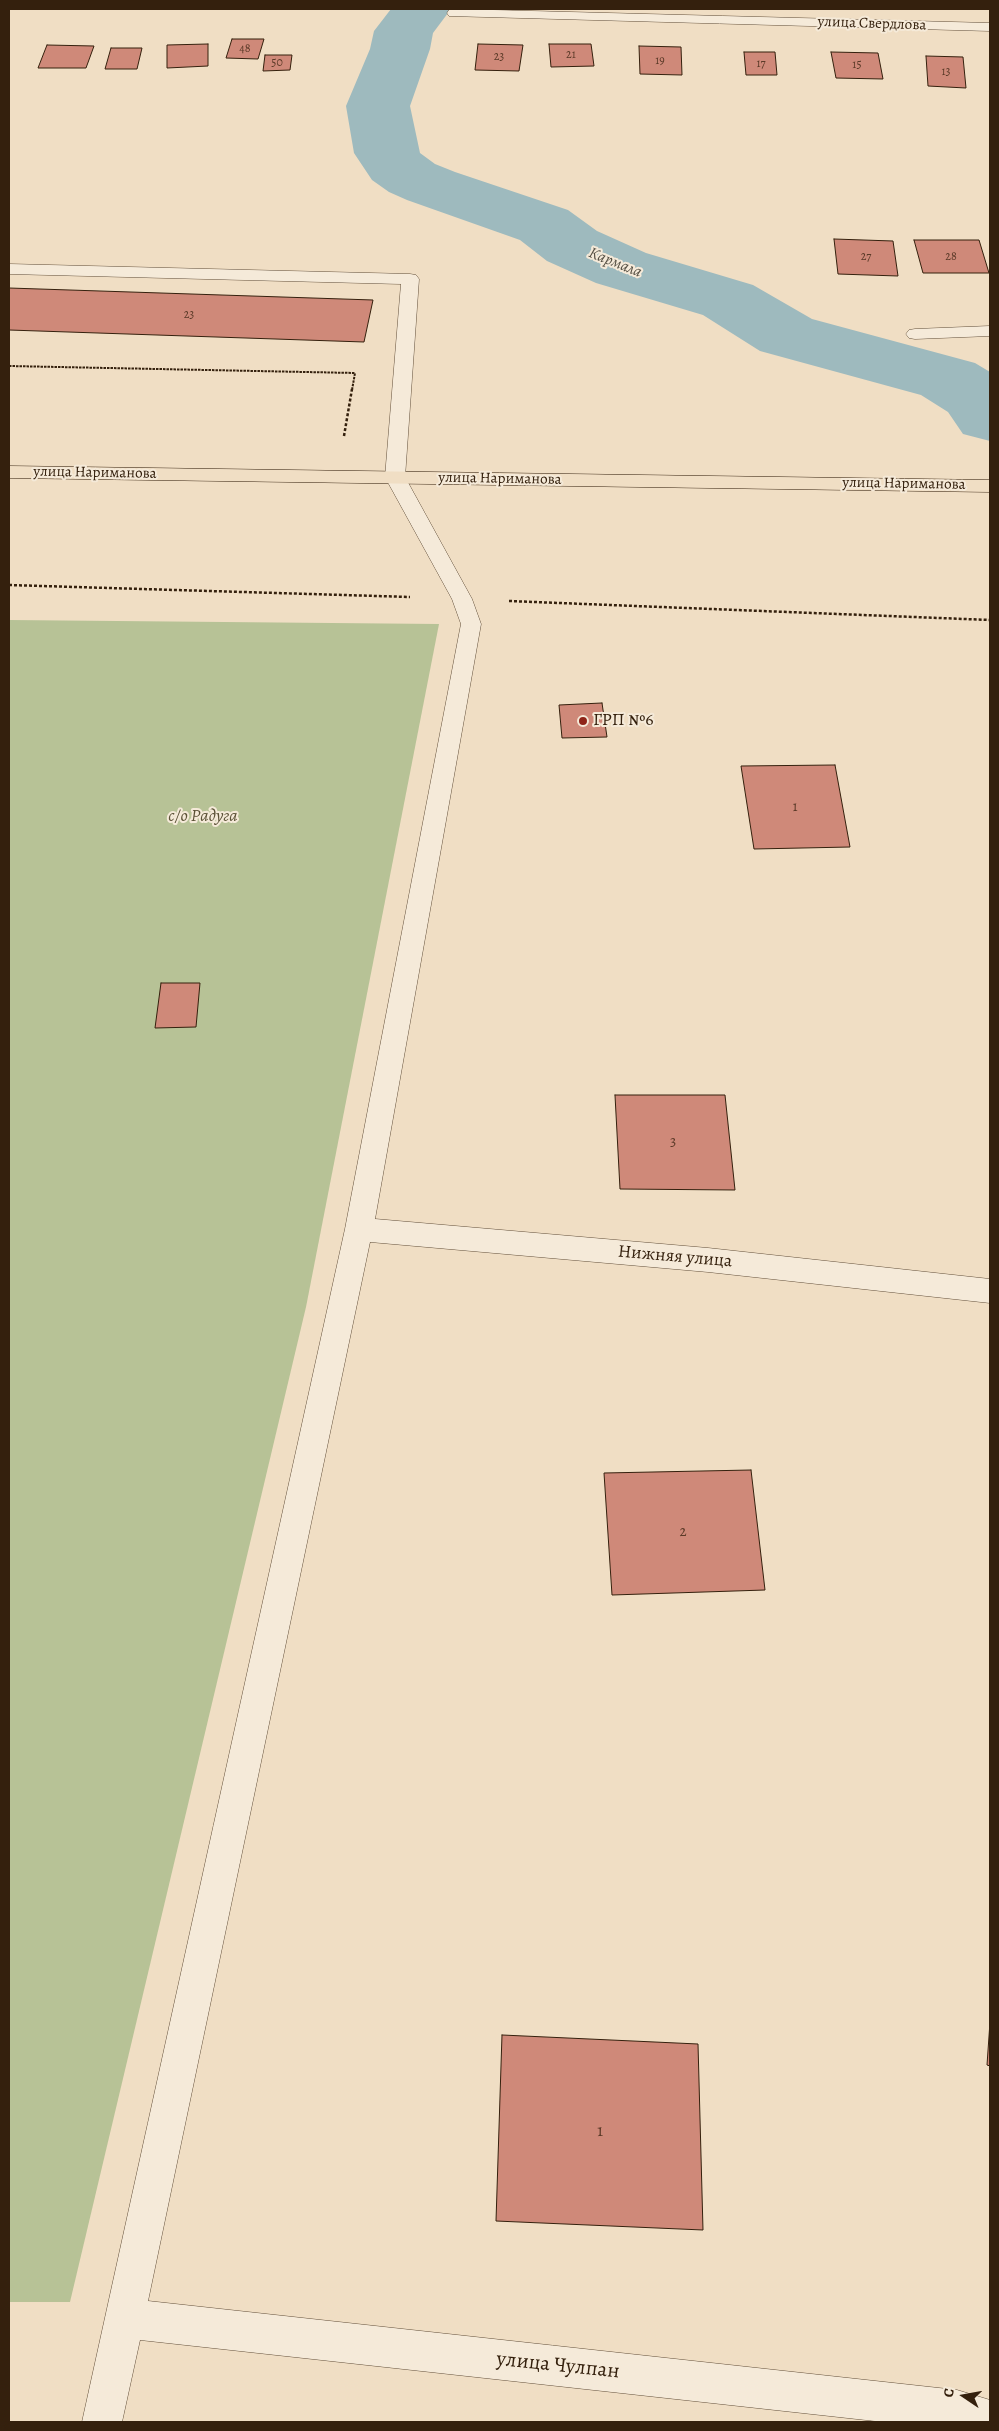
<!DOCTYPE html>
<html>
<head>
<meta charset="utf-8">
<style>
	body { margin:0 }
	#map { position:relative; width:999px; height:2431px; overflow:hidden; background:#f0dec4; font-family:Alegreya,serif }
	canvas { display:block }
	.frame { position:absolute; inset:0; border:10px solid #34200d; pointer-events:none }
	.north { position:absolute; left:939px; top:2371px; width:50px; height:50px; -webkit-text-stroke:4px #f5ead9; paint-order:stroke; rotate:282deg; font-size:14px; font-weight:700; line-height:20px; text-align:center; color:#34200d }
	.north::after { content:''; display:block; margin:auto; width:18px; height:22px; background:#34200d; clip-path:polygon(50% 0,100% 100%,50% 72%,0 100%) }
</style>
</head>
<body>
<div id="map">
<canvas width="999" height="2431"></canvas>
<div class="frame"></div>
<div class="north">С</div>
</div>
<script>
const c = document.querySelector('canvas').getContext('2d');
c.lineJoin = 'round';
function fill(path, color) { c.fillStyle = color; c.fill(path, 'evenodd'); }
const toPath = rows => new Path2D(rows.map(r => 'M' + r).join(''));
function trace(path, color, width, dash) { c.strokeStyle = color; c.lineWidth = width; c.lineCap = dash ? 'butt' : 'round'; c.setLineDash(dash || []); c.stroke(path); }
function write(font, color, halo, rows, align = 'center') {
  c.font = font + ' Alegreya,serif'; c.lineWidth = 4; c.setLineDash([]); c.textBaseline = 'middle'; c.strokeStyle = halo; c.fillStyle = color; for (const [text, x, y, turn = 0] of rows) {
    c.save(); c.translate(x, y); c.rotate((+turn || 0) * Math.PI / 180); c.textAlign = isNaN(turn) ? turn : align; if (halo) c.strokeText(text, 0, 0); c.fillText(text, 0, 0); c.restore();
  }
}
const green = toPath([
	[9,620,439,624,306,1307,70,2302,9,2302]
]);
const river = toPath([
	[391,9,451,9,433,33,430,49,410,106,420,153,435,164,455,172,568,210,597,231,646,253,753,285,812,319,975,363,990,372,990,441,963,434,948,412,921,395,760,351,703,315,596,283,547,261,520,240,407,200,389,192,372,180,354,153,346,106,370,49,374,31,391,9]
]);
const building = toPath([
	[232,39,264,39,258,59,226,58,232,39],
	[208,44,208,66,167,68,167,45,208,44],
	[478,44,523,45,519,71,475,70,478,44],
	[549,44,591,44,594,66,551,67,549,44],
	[47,45,94,46,86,68,38,68,47,45],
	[639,46,681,47,682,75,640,74,639,46],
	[111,48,142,48,137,69,105,69,111,48],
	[744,52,775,52,777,75,746,75,744,52],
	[831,52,878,53,883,79,836,78,831,52],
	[265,55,292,55,290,70,263,71,265,55],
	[926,56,963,57,966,88,928,86,926,56],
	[834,239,893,241,898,276,838,274,834,239],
	[914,240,979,240,989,273,923,273,914,240],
	[9,288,373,300,364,342,9,330,9,288],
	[602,703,607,737,562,738,559,705,602,703],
	[835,765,850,847,754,849,741,766,835,765],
	[161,983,200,983,196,1027,155,1028,161,983],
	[615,1095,725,1095,735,1190,620,1189,615,1095],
	[751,1470,765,1590,612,1595,604,1473,751,1470],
	[990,2022,990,2066,987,2065,990,2022],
	[502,2035,698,2044,703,2230,496,2221,502,2035]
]);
const pathFar1 = toPath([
	[9,366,355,373,352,390]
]);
const path = toPath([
	[344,436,352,389],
	[9,585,410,597],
	[509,601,990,620]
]);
const minor = toPath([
	[455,9,990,23,990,31,449,16,447,13,449,10,455,9],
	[9,264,410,274,416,275,419,279,405,477,472,599,481,624,375,1219,708,1248,990,1279,990,1303,708,1272,370,1242,148,2301,957,2390,990,2400,990,2422,884,2422,140,2340,122,2422,82,2422,345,1229,461,624,452,599,385,477,401,284,9,274,9,264],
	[990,326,990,336,915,339,909,338,906,334,909,330,915,329,990,326]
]);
const major = toPath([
	[9,466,990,480,990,492,9,478,9,466]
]);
const markers = [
	[583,721,5,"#8f2418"]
];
const farNumbernames = [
	["48",245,49],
	["21",571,55],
	["23",499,57],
	["19",660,61],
	["50",277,63],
	["17",761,64],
	["15",857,65],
	["13",946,72],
	["27",866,257],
	["28",951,257],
	["23",189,315]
];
const farStreetnames = [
	["улица Свердлова",872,24,2],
	["улица Нариманова",95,473,1],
	["улица Нариманова",500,479,1],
	["улица Нариманова",904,484,1]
];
const numberNames = [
	["1",795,807],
	["3",673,1142],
	["2",683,1532]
];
const farWaternames = [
	["Кармала",615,263,22]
];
const poiNames = [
	["ГРП №6",593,721]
];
const parkNames = [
	["с/о Радуга",203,817]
];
const streetNames = [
	["Нижняя улица",675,1257,5]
];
const nearNumbernames = [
	["1",600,2132]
];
const nearStreetnames = [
	["улица Чулпан",558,2366,6]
];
fill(green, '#b7c296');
fill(river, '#9ebabe');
fill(building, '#cf8979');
trace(building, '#34200d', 1);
trace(minor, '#63503b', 1);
trace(major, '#34200d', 1);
trace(pathFar1, '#34200d', 2, [2.5, 1]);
trace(path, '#34200d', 2.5, [3, 2]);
fill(minor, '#f5ead9');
fill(major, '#f0dec4');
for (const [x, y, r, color] of markers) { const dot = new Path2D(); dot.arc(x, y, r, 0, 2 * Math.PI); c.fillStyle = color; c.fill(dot); trace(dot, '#f5ead9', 2); }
write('12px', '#5b3a28', null, farNumbernames);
write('15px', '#34200d', '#f5ead9', farStreetnames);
write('15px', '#5b3a28', null, numberNames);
write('italic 16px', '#544e42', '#f5ead9', farWaternames);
write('18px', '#34200d', '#f5ead9', poiNames, 'left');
write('italic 18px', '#5b5136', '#f5ead9', parkNames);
write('18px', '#34200d', '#f5ead9', streetNames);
write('18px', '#5b3a28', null, nearNumbernames);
write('21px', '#34200d', '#f5ead9', nearStreetnames);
</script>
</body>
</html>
